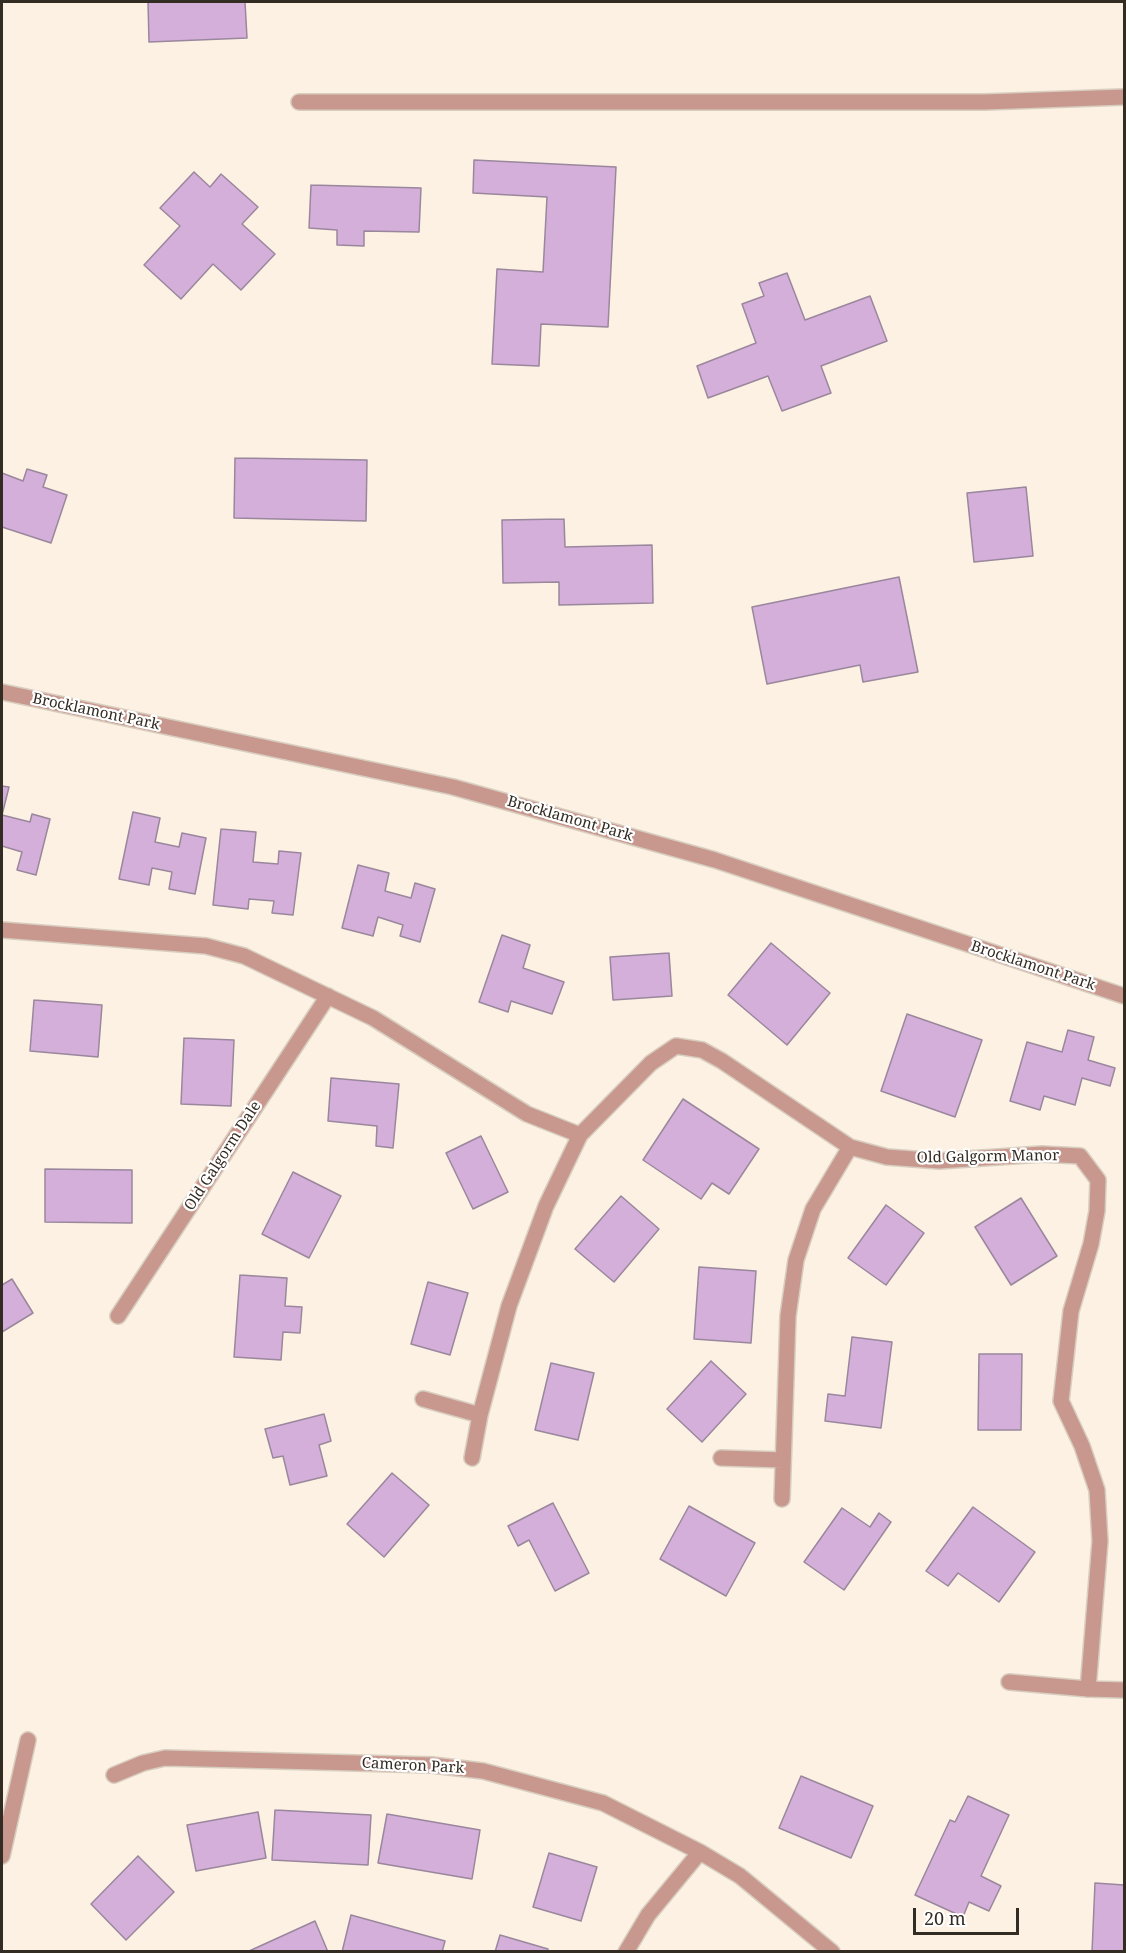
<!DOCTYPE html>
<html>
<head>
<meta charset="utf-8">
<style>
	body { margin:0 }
	#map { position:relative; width:1126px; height:1953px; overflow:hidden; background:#fcf1e2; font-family:"Noto Serif",serif }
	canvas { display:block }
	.frame { position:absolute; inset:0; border:3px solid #332c22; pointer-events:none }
	.scale { position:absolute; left:913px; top:1908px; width:106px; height:27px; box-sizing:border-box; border:3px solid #332c22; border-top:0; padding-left:8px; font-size:18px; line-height:21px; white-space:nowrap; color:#332c22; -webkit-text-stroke:4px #fff; paint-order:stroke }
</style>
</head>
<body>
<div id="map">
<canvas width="1126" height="1953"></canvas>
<div class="frame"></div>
<div class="scale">20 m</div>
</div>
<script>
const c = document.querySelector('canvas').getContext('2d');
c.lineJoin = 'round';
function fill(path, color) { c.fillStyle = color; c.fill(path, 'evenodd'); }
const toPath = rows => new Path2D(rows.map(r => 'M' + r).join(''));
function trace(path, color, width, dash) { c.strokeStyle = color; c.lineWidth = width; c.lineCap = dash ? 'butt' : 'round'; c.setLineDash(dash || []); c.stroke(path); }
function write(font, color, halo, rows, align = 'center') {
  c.font = font + ' "Noto Serif",serif'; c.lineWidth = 4.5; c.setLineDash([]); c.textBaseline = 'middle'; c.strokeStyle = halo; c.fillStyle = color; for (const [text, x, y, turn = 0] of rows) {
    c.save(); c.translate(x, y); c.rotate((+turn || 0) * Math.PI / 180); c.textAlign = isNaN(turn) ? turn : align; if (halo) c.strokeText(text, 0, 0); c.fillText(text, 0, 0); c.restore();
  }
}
const building = toPath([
	[148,2,245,2,247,38,149,42,148,2],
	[474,160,616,167,608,327,541,324,539,366,492,364,497,269,543,272,547,197,473,193,474,160],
	[194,172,210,187,221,174,258,207,242,224,275,254,241,290,213,264,181,299,144,265,180,226,160,208,194,172],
	[311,185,421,188,419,232,364,231,364,246,337,245,337,230,309,228,311,185],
	[787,273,805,320,870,296,887,341,821,366,831,393,782,411,768,376,708,398,697,366,756,343,742,304,764,296,759,283,787,273],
	[235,458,367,460,366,521,234,518,235,458],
	[27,469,47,475,43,487,67,495,51,543,2,527,2,473,23,481,27,469],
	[1026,487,1033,556,974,562,967,493,1026,487],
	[564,519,565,547,652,545,653,603,559,605,559,582,503,583,502,520,564,519],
	[899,577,918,672,863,682,860,665,767,684,752,607,899,577],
	[2,786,9,787,2,815,30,822,32,814,50,819,36,875,17,870,22,852,2,846,2,786],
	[133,812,160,818,155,842,179,847,182,833,206,838,195,894,169,889,172,872,152,868,149,885,119,879,133,812],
	[221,829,256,832,253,862,278,864,279,851,301,853,293,915,272,913,274,901,249,899,248,909,213,905,221,829],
	[358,865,389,873,385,891,411,898,415,883,435,889,420,942,400,936,403,925,378,917,373,936,342,928,358,865],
	[502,935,530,945,523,968,564,982,552,1014,511,1001,508,1012,479,1002,502,935],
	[771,943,830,993,787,1045,728,995,771,943],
	[669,953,672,996,613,1000,610,957,669,953],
	[34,1000,102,1005,98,1057,30,1051,34,1000],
	[907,1014,982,1040,955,1117,881,1091,907,1014],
	[1068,1030,1094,1037,1088,1060,1115,1068,1110,1086,1082,1078,1075,1105,1044,1096,1040,1110,1010,1101,1027,1042,1062,1052,1068,1030],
	[184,1038,234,1040,231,1106,181,1104,184,1038],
	[331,1078,399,1084,393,1148,376,1146,377,1126,328,1121,331,1078],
	[683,1099,759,1149,729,1194,712,1183,701,1199,643,1160,683,1099],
	[481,1136,508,1192,473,1209,446,1153,481,1136],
	[45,1169,132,1170,132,1223,45,1222,45,1169],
	[293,1172,341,1196,309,1258,262,1234,293,1172],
	[621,1196,659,1229,614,1282,575,1249,621,1196],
	[1021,1198,1057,1256,1011,1285,975,1227,1021,1198],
	[886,1205,924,1233,886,1285,848,1258,886,1205],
	[699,1267,756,1271,751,1343,694,1339,699,1267],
	[240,1275,287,1278,285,1306,302,1307,300,1333,283,1332,281,1360,234,1357,240,1275],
	[12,1279,33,1313,2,1332,2,1285,12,1279],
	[428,1282,468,1293,450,1355,411,1344,428,1282],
	[852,1337,892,1342,881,1428,825,1421,828,1394,845,1396,852,1337],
	[979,1354,1022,1354,1021,1430,978,1430,979,1354],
	[711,1361,746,1394,702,1442,667,1409,711,1361],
	[551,1363,594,1373,578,1440,535,1430,551,1363],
	[324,1414,331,1441,319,1445,327,1476,290,1485,283,1456,273,1458,265,1429,324,1414],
	[392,1473,429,1505,384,1557,347,1524,392,1473],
	[553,1503,589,1573,555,1591,529,1540,518,1546,508,1526,553,1503],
	[689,1506,755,1543,726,1596,660,1559,689,1506],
	[973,1507,1035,1552,999,1602,958,1573,948,1586,926,1571,973,1507],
	[842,1508,870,1527,879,1513,891,1522,844,1590,804,1562,842,1508],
	[801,1776,873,1806,851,1858,779,1828,801,1776],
	[968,1796,1009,1815,981,1876,1001,1886,989,1911,969,1902,963,1917,915,1895,950,1820,955,1822,968,1796],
	[275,1810,371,1815,368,1865,272,1860,275,1810],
	[258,1812,266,1858,196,1871,187,1825,258,1812],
	[387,1814,480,1830,472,1879,378,1863,387,1814],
	[549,1853,597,1867,581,1921,533,1907,549,1853],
	[138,1856,174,1892,126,1940,91,1904,138,1856],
	[1095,1883,1124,1885,1124,1952,1092,1952,1095,1883],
	[351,1915,445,1941,442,1952,342,1952,351,1915],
	[315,1921,328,1952,247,1952,315,1921],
	[500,1935,548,1949,547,1952,495,1952,500,1935]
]);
const lane = toPath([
	[1009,1682,1088,1689]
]);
const street = toPath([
	[299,102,985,102,1124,97],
	[2,692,453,787,715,860,1124,996],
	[2,930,206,946,244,956,373,1018,527,1114,580,1135],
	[118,1316,328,996],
	[423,1399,480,1415],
	[472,1458,480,1415,509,1306,546,1206,580,1135,651,1063,676,1046,702,1050,722,1061,850,1147,887,1157,939,1161,1042,1154,1080,1156,1098,1180,1097,1211,1091,1244,1071,1311,1061,1401,1082,1446,1097,1490,1100,1541,1088,1689,1124,1690],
	[721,1458,783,1460],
	[782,1499,788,1316,796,1260,813,1209,850,1147],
	[114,1775,143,1763,165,1758,432,1765,483,1771,603,1803,700,1852,740,1876,832,1952],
	[2,1856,28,1740],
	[626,1952,648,1915,700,1852]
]);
const streetNames = [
	["Brocklamont Park",96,712,12],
	["Brocklamont Park",570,819,16],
	["Brocklamont Park",1033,966,18],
	["Old Galgorm Dale",223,1156,-57],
	["Old Galgorm Manor",988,1157,-1],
	["Cameron Park",413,1766,3]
];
fill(building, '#d4afda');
trace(building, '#9a879d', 1.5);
trace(lane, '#d8cebf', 18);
trace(street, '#d8cebf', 18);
trace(lane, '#c8988f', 15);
trace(street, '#c8988f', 15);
write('15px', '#332c22', '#fff', streetNames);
</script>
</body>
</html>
